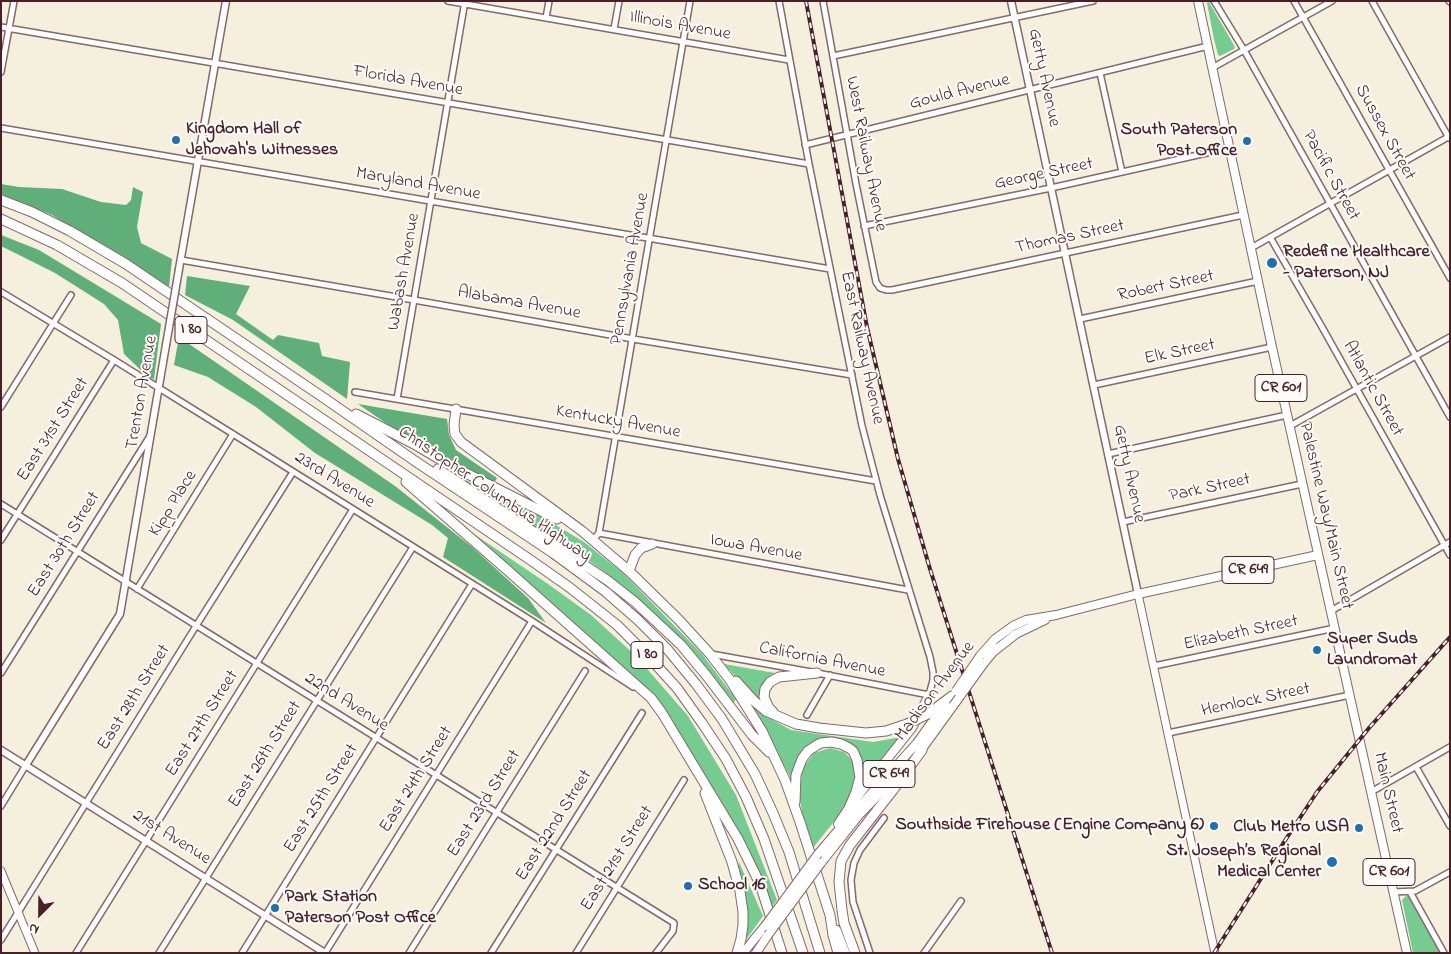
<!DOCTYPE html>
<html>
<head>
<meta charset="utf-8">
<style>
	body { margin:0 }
	#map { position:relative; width:1451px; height:954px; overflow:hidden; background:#f5efdd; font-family:"Indie Flower",sans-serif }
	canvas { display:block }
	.frame { position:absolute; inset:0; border:2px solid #4a1f2b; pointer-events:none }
	.north { position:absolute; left:15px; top:889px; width:50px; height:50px; -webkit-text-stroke:4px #fdfcf7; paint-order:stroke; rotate:203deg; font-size:14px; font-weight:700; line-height:20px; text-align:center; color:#4a1f2b }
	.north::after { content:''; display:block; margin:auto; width:18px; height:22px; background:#4a1f2b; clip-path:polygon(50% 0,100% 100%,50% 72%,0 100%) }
</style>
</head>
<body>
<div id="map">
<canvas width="1451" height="954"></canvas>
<div class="frame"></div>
<div class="north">N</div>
</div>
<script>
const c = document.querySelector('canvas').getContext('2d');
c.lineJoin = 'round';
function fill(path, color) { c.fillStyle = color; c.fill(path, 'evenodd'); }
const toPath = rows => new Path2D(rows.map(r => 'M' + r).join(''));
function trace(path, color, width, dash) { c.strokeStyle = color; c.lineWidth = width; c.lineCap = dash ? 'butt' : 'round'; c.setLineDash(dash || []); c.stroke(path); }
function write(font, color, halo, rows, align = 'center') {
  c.font = font + ' "Indie Flower",sans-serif'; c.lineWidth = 4; c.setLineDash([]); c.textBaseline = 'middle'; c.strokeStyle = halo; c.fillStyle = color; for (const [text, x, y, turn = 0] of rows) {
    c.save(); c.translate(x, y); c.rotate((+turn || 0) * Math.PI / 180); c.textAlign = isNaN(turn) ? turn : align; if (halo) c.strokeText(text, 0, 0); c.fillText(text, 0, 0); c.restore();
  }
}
const green = toPath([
	[1208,2,1209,2,1235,47,1234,49,1220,56,1218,55,1214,39,1207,3],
	[441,468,549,521,584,542,623,573,702,654,736,699,733,704,644,606,606,573,582,556],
	[468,530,548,584,591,615,636,656,688,716,736,795,777,900,771,908,714,795,687,745,669,716,647,691,466,531],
	[724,664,775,673,771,675,763,685,758,701],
	[750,703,769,718,791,730,873,742,901,737,862,786,859,756,843,742,810,745,792,780],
	[830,748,844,752,854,762,857,776,848,804,813,848,805,829,799,795,803,768,814,753],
	[739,862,763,916,746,940,748,917,738,867],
	[1406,896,1408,896,1440,953,1413,953,1402,900]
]);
const forest = toPath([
	[1,184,19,187,62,189,101,202,126,205,131,200,133,187,143,192,137,227,141,243,172,259,169,287,52,215,1,194],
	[1,235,39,250,161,324,154,379,148,377,124,354,118,320,104,304,55,273,1,246],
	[187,276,250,286,236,314,273,340,278,335,319,343,322,356,350,362,347,399,233,320,185,295],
	[179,337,395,486,472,547,528,598,546,623,443,557,448,538,432,525,315,453,256,407,208,377,174,365],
	[358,404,447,419,449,435,456,450,497,478,494,484,412,441]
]);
const minor = toPath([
	[448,1,789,60],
	[823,1,856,184,876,282,880,288,886,290,892,290,944,279,1243,215],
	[1214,1,1244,50,1450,417],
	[1294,1,1450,278],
	[1372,1,1449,138],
	[1449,1,1450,2],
	[546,18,549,1],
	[1,27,809,164],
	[614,29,619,1],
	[833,56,1093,1],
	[1212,68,1332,1],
	[1,72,14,1],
	[1100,73,1122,172],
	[1,128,830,269],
	[805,145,1208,46],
	[864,226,1051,188,1229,148],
	[1270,237,1322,327,1450,555],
	[1251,248,1450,136],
	[181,260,414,300,633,339,852,375],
	[1,292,114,360,233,434,532,621,633,687],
	[1080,319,1258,281],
	[1094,385,1272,347],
	[355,392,876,481],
	[397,399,465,1],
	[1,407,71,295],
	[1290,426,1450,337],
	[1108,454,1287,415],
	[1,504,674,923,673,931,656,953],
	[1123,522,1302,484],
	[599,533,908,590],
	[1,540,114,360],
	[593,540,599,533,690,1],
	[137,589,233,434],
	[1331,611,1450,542],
	[711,654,817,673,929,695,933,680,933,672,930,657,880,495,862,426,809,164,779,1],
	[1154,666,1335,628],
	[1,673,150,436],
	[807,715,830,675],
	[1168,733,1350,695],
	[1416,767,1450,826],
	[1371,792,1450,747],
	[1,806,26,765],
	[1394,892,1415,891,1450,872],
	[1410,892,1444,953],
	[1,940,196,626,293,472],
	[76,953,353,509],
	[159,953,413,547],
	[242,953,472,584],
	[325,953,532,621],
	[409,953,585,671],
	[491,953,642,713],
	[576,953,684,780],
	[870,953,853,902,851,880,854,863,860,850,884,818],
	[924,953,961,901]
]);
const tertiary = toPath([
	[1011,1,1138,594],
	[179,269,226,1],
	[1,750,325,953],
	[26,765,120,614,166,345]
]);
const secondary = toPath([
	[1138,594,1215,953],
	[1,871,35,953]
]);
const primary = toPath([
	[1198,1,1272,347,1407,953],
	[980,656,995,639,1013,626,1026,620,1056,615,1138,594,1318,555],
	[984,663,993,652,1016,634,1045,620],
	[919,753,953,706],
	[838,824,850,806,912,728,929,695],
	[818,854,841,827,917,743,947,701],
	[821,863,859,815,906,767],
	[743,953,765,926],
	[756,953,768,935]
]);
const motorway = toPath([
	[1,200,32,212,70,231,126,264,324,398,415,461,553,553,606,592,638,620,668,650,696,684,722,719,755,774,773,813,789,852,820,953],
	[1,219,57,245,122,283,532,561,569,587,617,625,648,656,677,688,702,723,726,759,746,797,764,839,803,953],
	[456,409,454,425,455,434,461,442,582,531,629,571,679,620,710,654,730,680,762,731,785,780,800,822,830,915,833,935,838,953],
	[356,414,414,444,446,463,557,519],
	[438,469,607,580,635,602,681,645,706,675,752,735,769,752],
	[406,482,505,568,651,698,662,713,738,839,760,884,782,953],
	[629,571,635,555,641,548,652,544],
	[736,681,754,701,766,711,796,724,819,728,866,733,886,731,907,724],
	[773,712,769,708,764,697,765,689,770,682,779,677,817,673],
	[928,714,952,696],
	[705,793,732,862,740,891,743,912,743,925,741,939,737,953],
	[795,802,796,775,802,759,808,751,817,745,821,743,831,742,841,744,849,748,853,751,857,760,860,777,856,792,850,806],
	[836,930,845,953],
	[855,953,844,923,842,910,839,882,841,861,850,845,893,790,922,750]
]);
const rail = toPath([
	[806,1,867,327,898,459,930,569,1052,953],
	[1214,953,1286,839,1317,792,1369,728,1450,637]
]);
const tertiaryBridge = toPath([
	[166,345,179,269]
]);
const primaryBridge = toPath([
	[956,691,980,656],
	[953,706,984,663],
	[765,926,818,854],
	[768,935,821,863]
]);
const motorwayBridge = toPath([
	[907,724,928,714]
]);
const markers = [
	[176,140,5,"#1f6fb2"],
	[1247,141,5,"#1f6fb2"],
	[1272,263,6,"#1f6fb2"],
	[1317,650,5,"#1f6fb2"],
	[1214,826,5,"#1f6fb2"],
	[1359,828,5,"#1f6fb2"],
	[1332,862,6,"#1f6fb2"],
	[688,886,5,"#1f6fb2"],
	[275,908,5,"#1f6fb2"]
];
const shields = [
	[191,330,32],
	[1281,388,52],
	[1248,570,52],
	[647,655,32],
	[889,774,52],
	[1389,872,52]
];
const shieldNames = [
	["I 80",191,330],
	["CR 601",1281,388],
	["CR 649",1248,570],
	["I 80",647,655],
	["CR 649",889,774],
	["CR 601",1389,872]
];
const streetNames = [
	["Illinois Avenue",680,27,10],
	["Getty Avenue",1043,78,78],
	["Florida Avenue",408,82,10],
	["Gould Avenue",960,93,-14],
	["Sussex Street",1384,133,61],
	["West Railway Avenue",865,154,79],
	["George Street",1044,175,-12],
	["Pacific Street",1330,176,61],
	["Maryland Avenue",418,185,10],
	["Thomas Street",1070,238,-12],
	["Pennsylvania Avenue",631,269,-80],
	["Wabash Avenue",405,272,-80],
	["Robert Street",1166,287,-12],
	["Alabama Avenue",519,304,10],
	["East Railway Avenue",861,348,78],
	["Elk Street",1180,353,-12],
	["Atlantic Street",1372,389,61],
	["Trenton Avenue",143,393,-80],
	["Kentucky Avenue",618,423,10],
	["East 31st Street",54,430,-58],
	["Getty Avenue",1128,474,78],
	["23rd Avenue",334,481,32],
	["Park Street",1210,489,-12],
	["Christopher Columbus Highway",494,495,34],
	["Kipp Place",174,504,-58],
	["Palestine Way/Main Street",1325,516,77],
	["East 30th Street",65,545,-58],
	["Iowa Avenue",756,549,10],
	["Elizabeth Street",1241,634,-12],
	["California Avenue",822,661,11],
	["Madison Avenue",936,692,-53],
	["East 28th Street",135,698,-58],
	["Hemlock Street",1256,701,-12],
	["22nd Avenue",346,703,32],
	["East 27th Street",203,724,-58],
	["East 26th Street",266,755,-58],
	["East 24th Street",417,780,-58],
	["Main Street",1387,793,77],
	["East 25th Street",322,799,-58],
	["East 23rd Street",485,804,-58],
	["East 22nd Street",555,826,-58],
	["21st Avenue",171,838,32],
	["East 21st Street",618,859,-58]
];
const poiNames = [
	["Kingdom Hall of",186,130],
	["Jehovah's Witnesses",186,151],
	["South Paterson",1237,131,"right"],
	["Post Office",1237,152,"right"],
	["Redefine Healthcare",1283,253],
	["- Paterson, NJ",1283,274],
	["Super Suds",1327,640],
	["Laundromat",1327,661],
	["Southside Firehouse (Engine Company 6)",1204,826,"right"],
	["Club Metro USA",1349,828,"right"],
	["St. Joseph’s Regional",1321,852,"right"],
	["Medical Center",1321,873,"right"],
	["School 16",698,886],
	["Park Station",285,898],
	["Paterson Post Office",285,919]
];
fill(green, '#75cb90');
fill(forest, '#60af7a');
trace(minor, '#866869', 8);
trace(tertiary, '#866869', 9);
trace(secondary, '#866869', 9);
trace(primary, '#866869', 10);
trace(motorway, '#866869', 11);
trace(minor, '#fff', 5);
trace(tertiary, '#fff', 6);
trace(secondary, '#fff', 7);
trace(primary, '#fff', 8);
trace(motorway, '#fff', 9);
trace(rail, '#4a1f2b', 4);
trace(rail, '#fdfcf7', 2, [5.5]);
trace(tertiaryBridge, '#866869', 9, []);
trace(primaryBridge, '#866869', 10, []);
trace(motorwayBridge, '#866869', 11, []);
trace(tertiaryBridge, '#fff', 6);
trace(primaryBridge, '#fff', 8);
trace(motorwayBridge, '#fff', 9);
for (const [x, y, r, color] of markers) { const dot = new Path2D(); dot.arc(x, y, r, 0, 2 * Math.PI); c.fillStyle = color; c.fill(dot); trace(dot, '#fdfcf7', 2); }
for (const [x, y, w] of shields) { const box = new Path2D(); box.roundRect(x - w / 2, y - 13.5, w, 27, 4); c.fillStyle = '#fdfcf7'; c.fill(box); trace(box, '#4a1f2b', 1); }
write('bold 16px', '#4a1f2b', null, shieldNames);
write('18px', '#4a1f2b', '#fdfcf7', streetNames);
write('bold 18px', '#4a1f2b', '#fdfcf7', poiNames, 'left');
</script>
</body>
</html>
